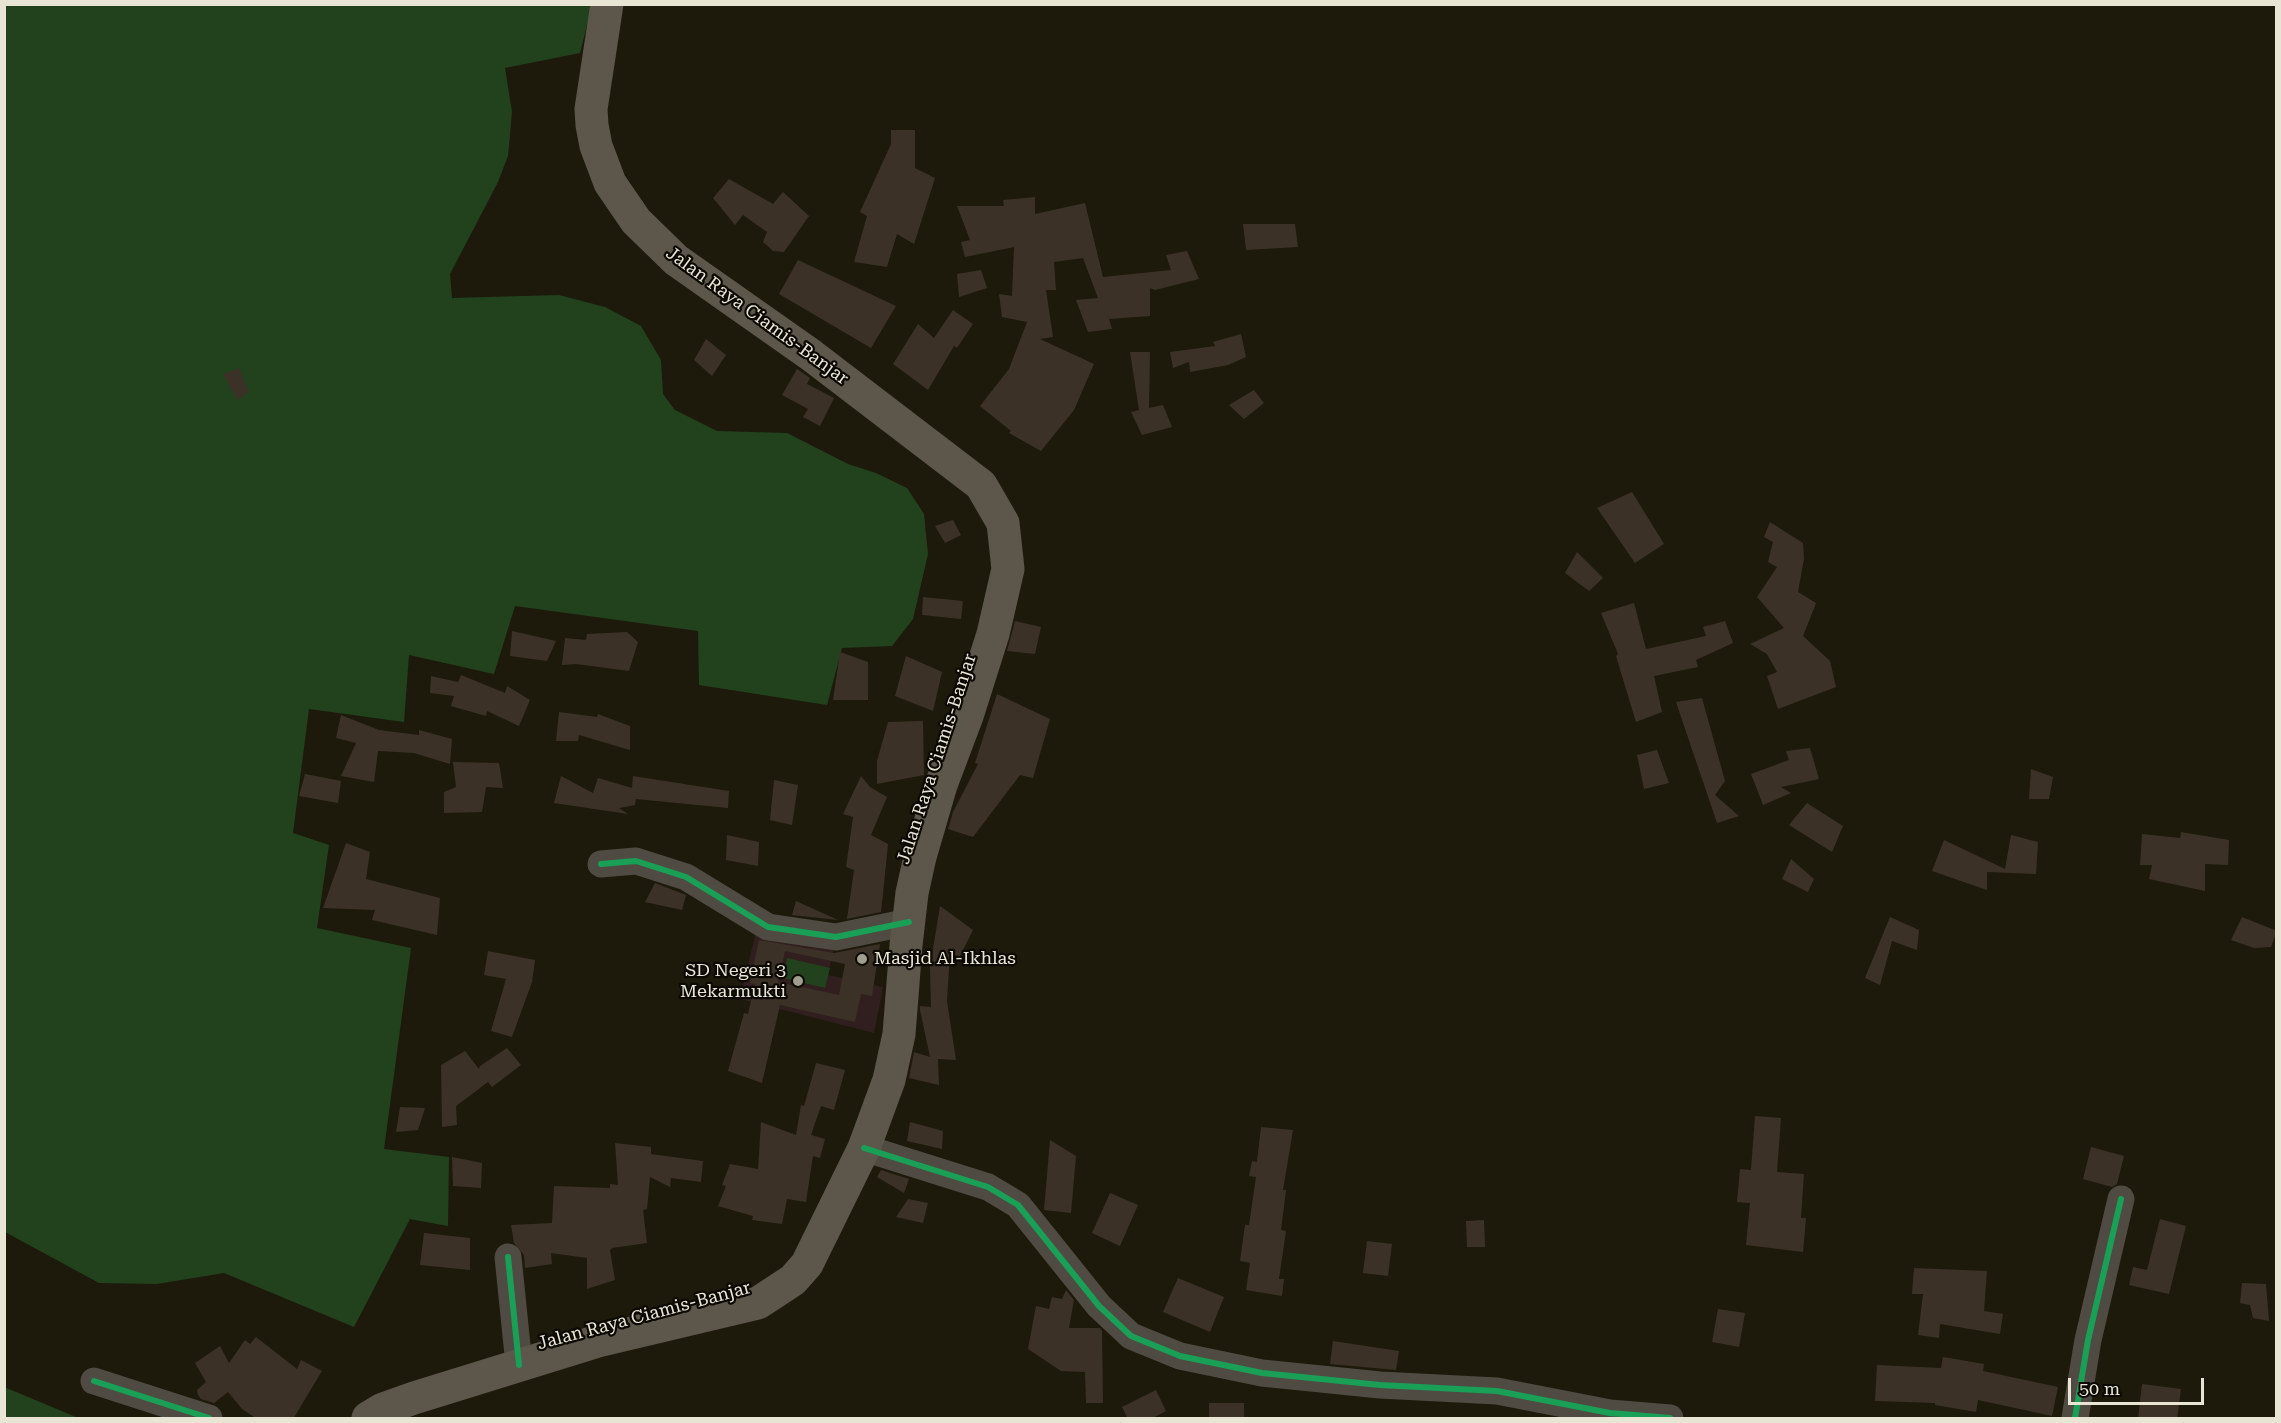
<!DOCTYPE html>
<html>
<head>
<meta charset="utf-8">
<style>
	body { margin:0 }
	#map { position:relative; width:2281px; height:1423px; overflow:hidden; background:#1d1a0b; font-family:"Roboto Serif",serif }
	canvas { display:block }
	.frame { position:absolute; inset:0; border:6px solid #e8e5d5; pointer-events:none }
	.scale { position:absolute; left:2068px; top:1378px; width:136px; height:27px; box-sizing:border-box; border:3px solid #e8e5d5; border-top:0; padding-left:8px; font-size:18px; line-height:21px; white-space:nowrap; color:#e8e5d5; -webkit-text-stroke:4px #0b0902; paint-order:stroke }
</style>
</head>
<body>
<div id="map">
<canvas width="2281" height="1423"></canvas>
<div class="frame"></div>
<div class="scale">50 m</div>
</div>
<script>
const c = document.querySelector('canvas').getContext('2d');
c.lineJoin = 'round';
function fill(path, color) { c.fillStyle = color; c.fill(path, 'evenodd'); }
const toPath = rows => new Path2D(rows.map(r => 'M' + r).join(''));
function trace(path, color, width, dash) { c.strokeStyle = color; c.lineWidth = width; c.lineCap = dash ? 'butt' : 'round'; c.setLineDash(dash || []); c.stroke(path); }
function write(font, color, halo, rows, align = 'center') {
  c.font = font + ' "Roboto Serif",serif'; c.lineWidth = 4.5; c.setLineDash([]); c.textBaseline = 'middle'; c.strokeStyle = halo; c.fillStyle = color; for (const [text, x, y, turn = 0] of rows) {
    c.save(); c.translate(x, y); c.rotate((+turn || 0) * Math.PI / 180); c.textAlign = isNaN(turn) ? turn : align; if (halo) c.strokeText(text, 0, 0); c.fillText(text, 0, 0); c.restore();
  }
}
const education = toPath([
	[757,927,835,944,828,975,883,987,874,1033,740,999]
]);
const green = toPath([
	[4,5,592,5,580,53,505,68,512,112,508,156,498,182,450,274,452,298,559,295,605,307,641,326,661,360,663,394,675,410,717,431,787,433,848,464,876,473,907,488,924,514,928,554,913,619,892,646,842,648,827,705,699,685,698,631,515,606,494,674,409,655,404,722,309,709,293,833,329,845,317,928,411,948,384,1149,449,1157,448,1226,410,1219,354,1327,224,1273,157,1284,99,1283,5,1232],
	[787,958,830,968,825,988,783,978],
	[4,1387,76,1417,76,1418,5,1418]
]);
const building = toPath([
	[891,130,915,130,915,168,935,178,914,244,897,234,887,267,854,262,867,216,860,212,891,144],
	[729,179,773,204,783,192,809,216,784,252,773,251,763,242,767,232,743,215,735,225,713,198],
	[1035,197,1035,214,1085,203,1103,277,1171,270,1166,255,1187,251,1199,279,1155,290,1150,288,1150,316,1109,319,1112,329,1088,332,1076,300,1098,298,1083,258,1054,262,1056,290,1046,290,1053,337,1040,339,1094,364,1074,410,1041,451,1009,433,1011,431,980,406,1009,369,1027,322,1002,317,999,294,1012,296,1014,247,965,257,961,242,970,240,957,206,1004,206,1003,200],
	[1243,224,1295,224,1298,247,1246,250],
	[798,260,896,306,871,348,779,294],
	[981,270,987,288,959,297,957,274],
	[953,310,973,324,957,348,954,346,928,390,893,364,918,324,934,338],
	[1241,334,1246,357,1228,365,1190,372,1189,362,1173,368,1170,352,1215,346,1213,342],
	[706,339,726,355,712,376,694,360],
	[1130,352,1150,352,1149,408,1163,405,1172,427,1142,435,1131,412,1139,410],
	[239,368,249,392,238,400,223,374],
	[797,369,810,378,807,384,834,398,820,426,803,417,808,409,782,395],
	[1254,390,1264,403,1244,419,1229,405],
	[1632,492,1664,544,1635,563,1597,508],
	[953,520,961,535,945,543,935,526],
	[1770,522,1803,543,1804,559,1798,592,1816,603,1803,636,1830,661,1836,687,1778,709,1767,676,1777,672,1767,654,1750,644,1784,628,1757,597,1777,567,1768,562,1773,542,1764,537],
	[1577,552,1603,578,1589,591,1565,573],
	[923,597,963,601,961,619,922,615],
	[1634,603,1646,649,1706,636,1703,627,1725,621,1733,643,1696,660,1698,667,1654,676,1662,712,1636,722,1616,656,1618,654,1601,613],
	[1015,621,1041,627,1035,654,1007,651],
	[512,631,556,641,547,661,510,656],
	[627,632,638,642,629,671,576,664,562,665,565,638,586,640,587,634],
	[840,652,868,662,868,700,833,700],
	[906,656,942,672,933,711,895,696],
	[461,675,505,693,507,686,530,700,519,726,487,711,486,716,451,706,454,696,430,693,431,676,458,682],
	[997,694,1050,719,1033,778,1020,775,973,837,948,829,953,812,978,764,975,763],
	[1702,698,1725,781,1715,795,1739,816,1717,823,1676,702],
	[559,712,597,717,598,714,630,726,630,750,579,735,578,741,556,741],
	[341,715,379,730,419,735,419,730,452,739,450,764,414,753,378,751,374,782,341,776,356,743,336,738],
	[923,721,924,775,877,784,877,761,888,722],
	[1810,748,1819,779,1781,787,1791,793,1763,805,1751,774,1789,760,1786,751],
	[1657,750,1669,783,1644,789,1637,755],
	[453,762,499,763,503,788,486,787,482,812,444,813,444,792,456,787],
	[2031,769,2053,777,2049,799,2029,799],
	[305,774,341,781,338,803,299,796],
	[561,776,593,793,598,778,632,788,633,776,729,791,728,808,636,799,635,805,619,808,628,814,554,803],
	[861,776,870,787,887,797,871,835,888,844,884,884,881,912,847,919,854,870,846,867,853,817,843,814],
	[774,780,798,785,792,825,770,820],
	[1807,803,1843,826,1832,852,1789,825],
	[2181,832,2229,840,2228,865,2205,864,2205,891,2149,879,2152,865,2140,865,2142,834,2180,838],
	[727,835,759,842,758,866,726,860],
	[2011,835,2038,842,2036,874,1987,872,1987,890,1932,871,1944,840,2005,869],
	[346,843,370,852,366,879,440,898,437,935,372,920,375,910,323,908],
	[1791,859,1814,879,1808,892,1782,879],
	[655,883,686,895,682,910,645,902],
	[796,901,838,920,792,915],
	[940,906,973,930,959,958,950,952,947,1001,956,1060,938,1059,939,1085,909,1078,914,1052,930,1057,920,1010,920,1006,931,1007,930,967],
	[1890,917,1919,930,1917,950,1892,941,1880,985,1865,978],
	[2242,917,2277,931,2271,947,2254,948,2231,940],
	[759,940,834,953,880,944,872,996,861,994,855,1022,780,1005,762,1083,728,1071,744,1013,748,1014,755,984,750,983],
	[785,951,845,964,839,995,778,982],
	[488,951,535,960,532,982,512,1037,491,1031,506,979,484,975],
	[507,1048,521,1065,492,1087,488,1082,456,1106,457,1125,442,1127,441,1065,465,1051,479,1069,480,1066],
	[816,1063,845,1070,834,1110,821,1106,811,1135,825,1139,820,1158,813,1156,806,1202,787,1199,782,1224,752,1220,753,1216,718,1206,726,1186,722,1185,730,1164,758,1169,761,1122,796,1135,801,1105,804,1106],
	[400,1107,425,1108,418,1130,396,1132],
	[1755,1116,1781,1118,1777,1172,1804,1174,1801,1218,1806,1218,1803,1252,1746,1245,1750,1203,1737,1202,1740,1169,1751,1170],
	[910,1122,943,1131,942,1149,907,1141],
	[1261,1127,1293,1130,1283,1190,1286,1190,1281,1230,1286,1231,1279,1279,1284,1279,1282,1296,1246,1290,1250,1263,1240,1261,1245,1225,1249,1225,1256,1177,1249,1176,1252,1161,1257,1162],
	[1050,1140,1076,1156,1071,1213,1044,1210],
	[615,1143,651,1147,651,1154,703,1161,701,1182,671,1178,670,1187,650,1177,647,1209,643,1210,647,1243,612,1248,610,1250,615,1280,587,1289,587,1258,551,1253,552,1264,525,1268,524,1255,514,1243,511,1225,552,1223,554,1186,610,1188,610,1184,618,1185],
	[2091,1147,2124,1156,2117,1184,2112,1187,2083,1179],
	[452,1157,482,1163,481,1188,453,1186],
	[881,1170,909,1179,904,1193,877,1177],
	[1110,1193,1138,1205,1120,1246,1092,1233],
	[908,1199,928,1203,923,1223,896,1217],
	[2160,1219,2186,1226,2169,1294,2129,1285,2133,1267,2147,1270],
	[1484,1220,1485,1247,1467,1247,1466,1221],
	[424,1233,470,1238,470,1270,420,1265],
	[1367,1241,1392,1244,1388,1276,1363,1273],
	[1914,1268,1987,1271,1984,1311,2003,1314,2000,1334,1940,1324,1939,1338,1918,1335,1923,1294,1912,1294],
	[1178,1278,1224,1297,1210,1332,1163,1312],
	[2242,1283,2266,1284,2269,1321,2253,1318,2250,1305,2240,1303],
	[1066,1290,1074,1300,1069,1328,1100,1328,1102,1331,1103,1403,1086,1403,1085,1372,1061,1371,1028,1349,1036,1306,1049,1309,1052,1297,1062,1299],
	[1718,1309,1745,1313,1739,1347,1712,1342],
	[256,1337,297,1369,301,1360,322,1371,293,1419,257,1419,242,1409,228,1392,214,1403,201,1399,198,1395,197,1390,206,1382,195,1363,220,1346,229,1363,245,1340,250,1344],
	[1333,1341,1399,1351,1396,1370,1330,1364],
	[1943,1357,1984,1364,1983,1371,2058,1387,2052,1416,1978,1400,1976,1412,1935,1405,1935,1403,1875,1401,1877,1365,1941,1368],
	[2142,1384,2181,1389,2177,1419,2138,1419],
	[1156,1390,1166,1411,1151,1419,1128,1419,1122,1407],
	[1209,1403,1244,1403,1244,1419,1209,1419]
]);
const minor = toPath([
	[601,864,636,861,686,877,768,927,836,937,909,922],
	[864,1148,988,1187,1018,1205,1099,1306,1131,1336,1180,1356,1262,1373,1380,1385,1497,1391,1610,1413,1670,1418],
	[508,1257,519,1365],
	[94,1381,209,1418],
	[2075,1418,2088,1340,2121,1199]
]);
const highway = toPath([
	[368,1418,383,1409,414,1398,598,1341,758,1303,793,1280,807,1264,864,1148,889,1080,899,1034,906,945,912,893,920,857,941,785,967,716,993,634,1008,569,1003,523,981,485,811,355,676,260,636,221,610,183,596,146,592,125,591,109,607,4]
]);
const cycleway = toPath([
	[601,864,636,861,686,877,768,927,836,937,909,922],
	[864,1148,988,1187,1018,1205,1099,1306,1131,1336,1180,1356,1262,1373,1380,1385,1497,1391,1610,1413,1670,1418],
	[508,1257,519,1365],
	[94,1381,209,1418],
	[2075,1418,2088,1340,2121,1199]
]);
const markers = [
	[862,959,6,"#a19e8e"],
	[798,981,6,"#a19e8e"]
];
const streetNames = [
	["Jalan Raya Ciamis-Banjar",757,316,36],
	["Jalan Raya Ciamis-Banjar",937,759,-72],
	["Jalan Raya Ciamis-Banjar",644,1316,-15]
];
const poiNames = [
	["Masjid Al-Ikhlas",874,959],
	["SD Negeri 3",786,971,"right"],
	["Mekarmukti",786,992,"right"]
];
fill(education, '#301f1e');
fill(green, '#22421d');
fill(building, '#3c3126');
trace(minor, '#4f4b42', 27);
trace(highway, '#5d564a', 33);
trace(cycleway, '#1a9f57', 6);
for (const [x, y, r, color] of markers) { const dot = new Path2D(); dot.arc(x, y, r, 0, 2 * Math.PI); c.fillStyle = color; c.fill(dot); trace(dot, '#0b0902', 2); }
write('18px', '#e8e5d5', '#0b0902', streetNames);
write('18px', '#e8e5d5', '#0b0902', poiNames, 'left');
</script>
</body>
</html>
